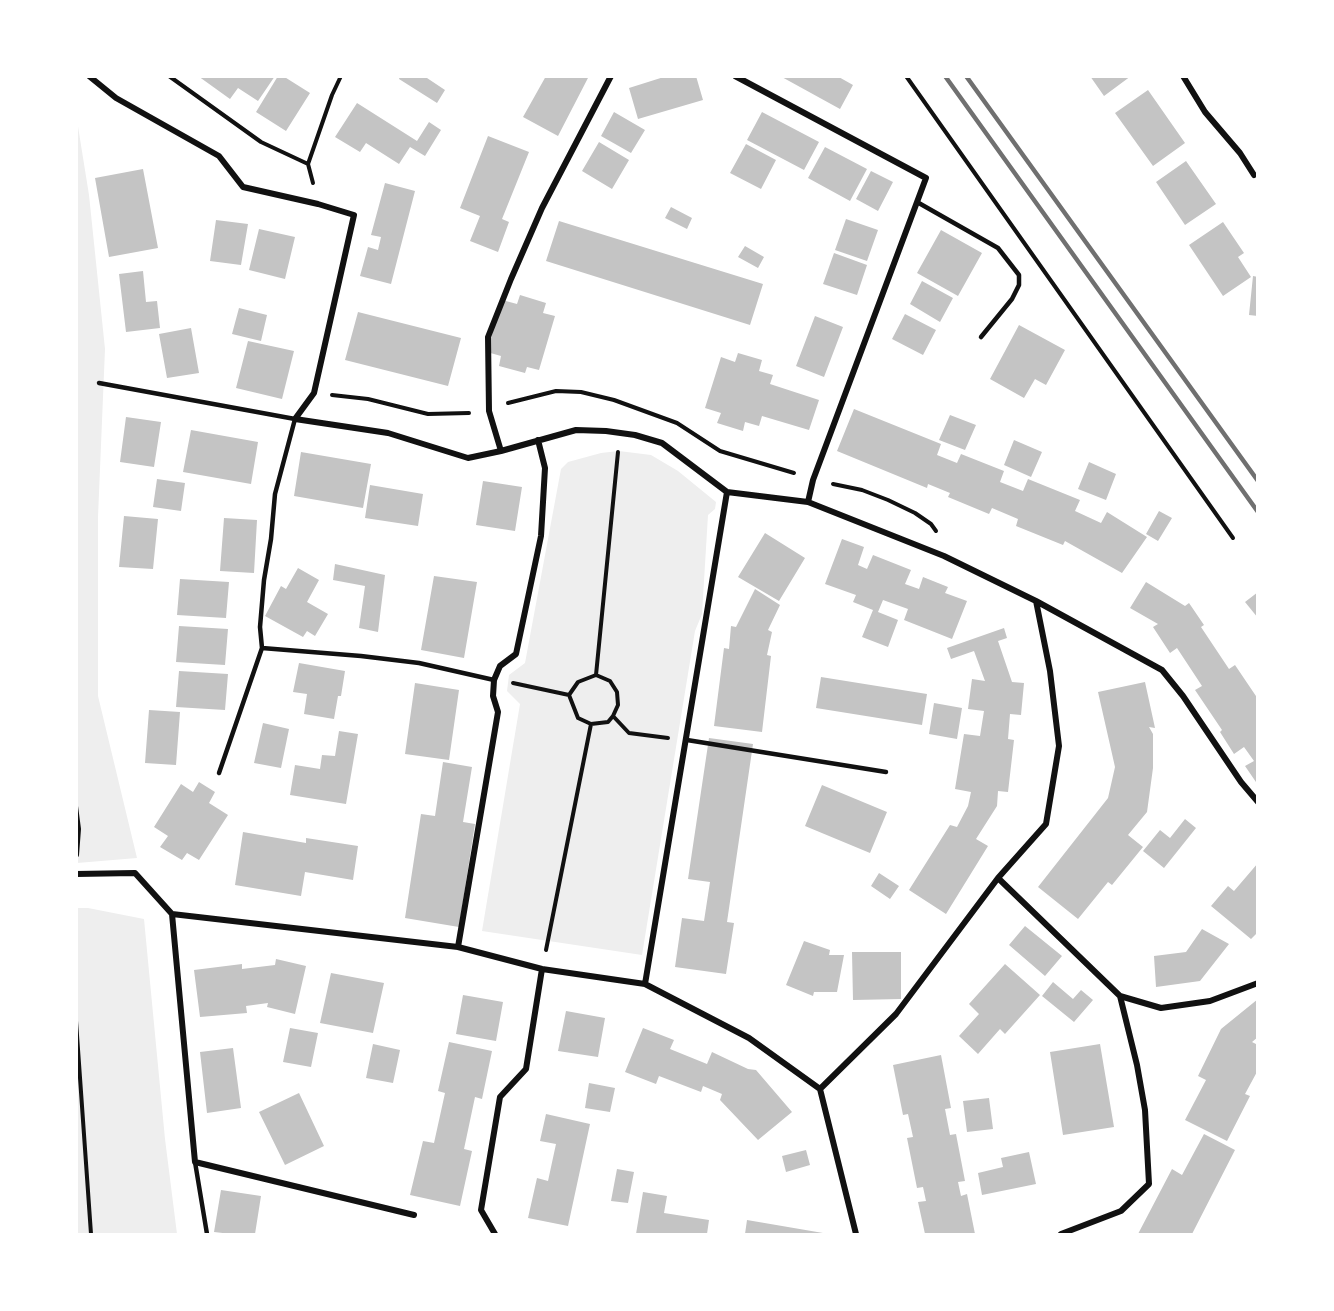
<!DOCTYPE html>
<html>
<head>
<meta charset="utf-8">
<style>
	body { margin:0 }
	#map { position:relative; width:1334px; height:1311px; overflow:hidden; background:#fff; font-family:Quicksand,sans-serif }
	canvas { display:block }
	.frame { position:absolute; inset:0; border:78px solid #fff; pointer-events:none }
</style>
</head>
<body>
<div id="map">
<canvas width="1334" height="1311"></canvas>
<div class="frame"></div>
</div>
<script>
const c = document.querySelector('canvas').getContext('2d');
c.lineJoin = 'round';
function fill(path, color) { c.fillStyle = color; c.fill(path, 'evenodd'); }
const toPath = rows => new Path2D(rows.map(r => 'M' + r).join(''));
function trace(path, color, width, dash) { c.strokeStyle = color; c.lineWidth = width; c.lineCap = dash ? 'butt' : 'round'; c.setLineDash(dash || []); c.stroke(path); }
const green = toPath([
	[76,114,89,195,105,349,98,517,98,696,137,858,77,863],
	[619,451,651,455,678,471,716,502,715,509,708,515,702,614,695,631,642,955,482,931,520,704,507,691,509,675,525,663,561,469,568,462,601,453],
	[76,908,88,908,144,919,165,1139,177,1234,77,1234]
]);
const building = toPath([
	[198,76,275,76,258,101,238,88,230,99],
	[278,76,283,76,310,93,286,131,256,112],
	[400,76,424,76,445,90,437,103,399,79],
	[546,76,589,76,558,136,523,117],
	[667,76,696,76,703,100,638,119,629,88],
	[780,76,837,76,853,85,840,109],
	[1090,76,1131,76,1104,96],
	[1148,90,1185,143,1153,166,1115,113],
	[357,103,417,141,429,122,441,130,425,156,410,147,399,164,366,143,360,152,335,137],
	[614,112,645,130,631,153,601,136],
	[762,112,819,142,804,170,747,140],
	[488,136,529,152,502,219,509,222,498,252,470,241,480,216,460,208],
	[599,142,629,160,612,189,582,171],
	[746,144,776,160,761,189,730,173],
	[825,147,867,169,850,201,808,178],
	[1186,161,1216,204,1185,225,1156,182],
	[143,169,158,248,109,257,95,178],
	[871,171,893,182,878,211,856,199],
	[385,183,415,191,391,284,360,276,368,247,378,250,381,237,371,235],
	[671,207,692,218,687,229,665,218],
	[846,219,878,230,867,261,835,250],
	[216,220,248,224,241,265,210,261],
	[559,221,763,284,750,325,546,261],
	[1223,222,1244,253,1238,257,1251,277,1223,296,1189,245],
	[259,229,295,237,285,279,249,270],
	[941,230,982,253,958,296,917,273],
	[745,246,764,257,758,268,738,257],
	[834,253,867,265,857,295,823,284],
	[143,271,146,302,157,301,160,328,126,332,119,274],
	[1253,276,1258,277,1258,316,1249,315],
	[922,281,953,298,940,322,910,304],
	[520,295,546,303,543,313,555,316,539,370,527,367,525,373,499,366,501,356,487,352,502,300,517,304],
	[239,308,267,315,261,341,232,334],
	[358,312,461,338,448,386,345,360],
	[905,314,936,330,923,355,892,339],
	[815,316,843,327,824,377,796,366],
	[1019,325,1065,350,1046,385,1035,379,1024,398,990,379],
	[191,328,199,373,167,378,159,334],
	[248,341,294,351,282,399,236,388],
	[738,353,762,360,759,371,773,375,770,384,819,400,809,430,762,416,759,426,745,422,743,431,717,423,721,413,705,408,721,357,735,362],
	[854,409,941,444,937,455,957,463,961,454,1004,471,1000,482,1023,491,1028,479,1080,500,1075,511,1101,523,1107,512,1147,537,1122,573,1065,541,1063,545,1016,526,1018,519,992,508,989,514,948,497,950,493,928,484,927,488,837,451],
	[950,415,976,425,965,450,939,440],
	[126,417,161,422,154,467,120,462],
	[191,430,258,442,251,484,183,472],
	[1014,440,1042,452,1031,477,1004,465],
	[301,452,371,464,363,508,294,496],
	[1089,462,1116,474,1106,500,1078,489],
	[157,479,185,483,181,511,153,507],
	[483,481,522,487,515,531,476,525],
	[370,485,423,494,418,526,365,518],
	[1159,511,1172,518,1158,541,1146,534],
	[124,516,158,519,153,569,119,567],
	[224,518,257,520,254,573,220,571],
	[765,533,805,558,779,601,738,577],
	[842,539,864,547,858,565,867,569,873,555,911,570,905,584,919,589,923,577,948,587,945,593,967,601,952,639,904,620,908,609,883,600,878,612,898,620,888,647,862,637,873,610,853,602,856,595,825,584],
	[335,564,385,575,378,632,359,628,365,586,333,580],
	[298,568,319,580,307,602,328,614,315,636,307,631,303,637,265,616,281,586,286,589],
	[434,576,477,582,464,658,421,650],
	[180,579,229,582,226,618,177,615],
	[1146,582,1185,606,1189,603,1204,625,1201,627,1229,669,1235,665,1258,699,1256,710,1258,785,1245,766,1254,761,1244,747,1234,754,1220,732,1222,730,1195,690,1202,686,1177,648,1170,653,1153,627,1158,624,1130,608],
	[755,589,780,605,768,630,772,632,767,655,771,656,762,732,714,726,724,648,729,649,731,626,736,627],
	[1258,592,1258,618,1245,602],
	[179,626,228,629,225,665,176,662],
	[1004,628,1007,638,998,641,1012,682,1024,683,1021,715,1010,714,1008,739,1014,740,1008,792,998,791,997,806,976,839,988,846,946,914,909,890,950,825,957,827,968,806,971,792,955,789,964,734,980,736,984,711,968,709,972,679,985,681,974,651,951,659,947,648],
	[299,663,345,671,341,696,338,696,334,719,304,714,307,694,293,692],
	[179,671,228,674,225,710,176,707],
	[821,677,927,694,922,725,816,708],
	[1145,682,1155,728,1149,727,1153,734,1153,768,1147,812,1128,835,1143,847,1112,885,1108,882,1078,919,1038,887,1108,798,1115,767,1098,692],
	[415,683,459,690,449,760,405,754],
	[934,703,962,708,957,739,929,734],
	[149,710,180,712,176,765,145,763],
	[263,723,289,729,281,768,254,763],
	[339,731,358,734,346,804,290,795,295,765,320,769,322,755,335,756],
	[709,738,753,744,727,922,734,923,726,974,675,967,682,918,704,921,710,882,688,879],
	[443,762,472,767,463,822,475,824,459,927,405,918,421,814,435,816],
	[199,782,215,792,209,803,228,815,199,860,187,853,182,860,160,847,168,836,154,827,181,784,193,792],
	[822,785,887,812,870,853,805,826],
	[1185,819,1196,828,1164,868,1143,851,1160,830,1170,838],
	[243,832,306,843,306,838,358,846,353,880,305,872,301,896,235,885],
	[1258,863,1258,932,1251,939,1211,906,1228,886,1234,891],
	[879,873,899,886,890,899,871,886],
	[1025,926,1062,956,1045,976,1009,945],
	[1202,929,1229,944,1200,981,1156,987,1154,956,1186,952],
	[804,941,830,950,829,955,844,955,837,992,814,992,813,996,786,985],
	[852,952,901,952,901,999,853,1000],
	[276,959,306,966,295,1014,267,1007,268,1003,246,1006,247,1013,200,1017,194,970,242,964,242,969,275,965],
	[1005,964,1040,995,1005,1034,1000,1029,978,1054,959,1036,979,1014,969,1004],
	[331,973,384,983,373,1033,320,1023],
	[1053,982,1073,999,1081,990,1093,1000,1074,1022,1042,996],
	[463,995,503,1002,496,1041,456,1034],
	[1258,999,1258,1037,1252,1042,1258,1045,1258,1070,1245,1094,1250,1096,1227,1141,1185,1120,1206,1080,1198,1076,1221,1029],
	[566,1011,605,1018,598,1057,558,1051],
	[290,1028,318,1033,311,1067,283,1062],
	[643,1028,674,1040,670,1049,707,1064,712,1052,748,1069,756,1070,792,1112,758,1140,720,1100,722,1094,703,1086,701,1092,659,1076,656,1084,625,1072],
	[449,1042,492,1051,482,1099,475,1097,464,1149,472,1151,460,1206,410,1195,423,1141,434,1143,445,1093,438,1091],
	[373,1044,400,1050,393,1083,366,1078],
	[1100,1044,1114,1127,1063,1135,1050,1052],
	[233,1048,241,1108,207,1113,200,1052],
	[941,1055,951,1108,945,1109,950,1135,956,1134,965,1181,958,1182,961,1196,967,1194,975,1234,925,1234,918,1202,926,1201,923,1187,917,1188,907,1138,913,1137,908,1114,903,1115,893,1065],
	[589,1083,615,1088,610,1112,585,1108],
	[299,1093,324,1146,285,1165,259,1112],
	[989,1098,993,1129,967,1132,963,1101],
	[546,1114,590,1124,568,1226,528,1218,537,1178,548,1181,556,1144,540,1141],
	[1204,1134,1235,1150,1192,1234,1138,1234,1172,1169,1182,1175],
	[806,1150,810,1165,786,1172,782,1156],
	[1029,1152,1036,1184,982,1195,978,1173,1003,1167,1001,1158],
	[617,1169,634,1172,628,1203,611,1201],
	[221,1190,261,1196,255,1234,231,1234,214,1232],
	[643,1192,667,1196,664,1213,709,1220,707,1234,636,1234],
	[747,1220,823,1233,823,1234,745,1234]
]);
const path = toPath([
	[169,76,261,142,308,164,313,183],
	[906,76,1233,538],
	[308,164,332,95,341,76],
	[332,395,368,399,428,414,469,413],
	[508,403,556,391,581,392,614,400,677,423,720,451,794,473],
	[833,484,862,490,888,500,915,513,931,524,936,531],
	[596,675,618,452],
	[513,683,569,695,578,718,591,724,608,722,613,716,618,705,617,692,610,681,596,675,578,682,569,695],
	[613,716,629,733,668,738],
	[76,806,79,829,77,855],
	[546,950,591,724],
	[76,1021,91,1234]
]);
const service = toPath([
	[917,202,998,248,1019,275,1019,285,1012,299,981,337],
	[99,383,295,419,275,494,271,539,264,580,260,627,262,648,219,773],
	[262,648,361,656,419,663,494,680],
	[687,740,886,772],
	[195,1162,207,1234]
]);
const minor = toPath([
	[89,76,116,98,219,156,243,187,318,204,354,215,314,393,295,419,388,433,468,458,501,451,576,430,606,431,635,435,662,443,727,492,808,502,944,556,1036,601,1050,671,1059,746,1046,824,998,878,896,1014,820,1089],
	[735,76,926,178,813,480,808,502],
	[1183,76,1205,112,1240,153,1254,175],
	[501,451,489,411,488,337,511,279,542,208,611,76],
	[1036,601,1162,670,1183,696,1241,782,1258,802],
	[76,874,135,873,172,914,458,947,542,969,645,984,749,1038,820,1089,856,1234],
	[998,878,1120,996],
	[172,914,195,1162,414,1215],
	[458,947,498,712,493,696,494,680,500,666,516,654,541,536,545,468,538,440],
	[645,984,727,492],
	[495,1234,481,1210,500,1097,526,1069,542,969],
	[1061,1234,1121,1211,1149,1184,1145,1110,1137,1065,1120,996,1161,1008,1210,1001,1258,983]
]);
const rail = toPath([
	[945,76,1258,512],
	[966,76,1258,481]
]);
fill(green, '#eee');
fill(building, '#c4c4c4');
trace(path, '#111', 4);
trace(service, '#111', 4.5);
trace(minor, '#111', 6);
trace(rail, '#707070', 4.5);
</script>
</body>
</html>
